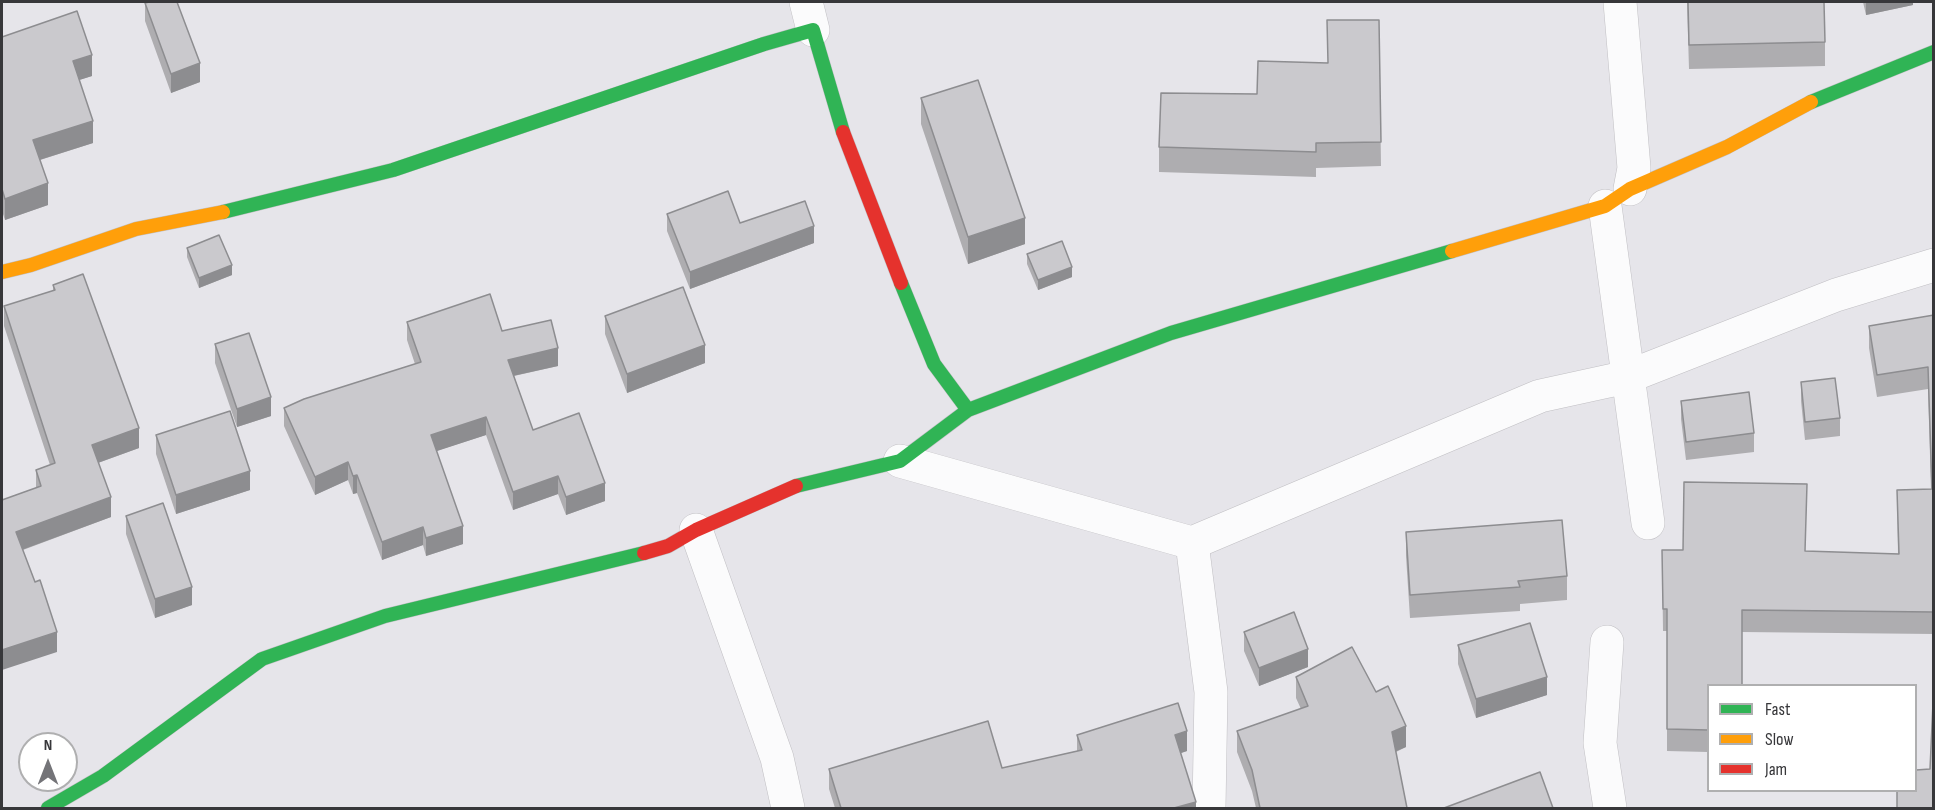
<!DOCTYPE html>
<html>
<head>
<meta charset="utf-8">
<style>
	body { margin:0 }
	#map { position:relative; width:1935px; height:810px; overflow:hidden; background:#e6e5ea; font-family:"Sofia Sans Condensed",sans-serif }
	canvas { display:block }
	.frame { position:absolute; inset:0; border:3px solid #37373a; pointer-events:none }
	.legend { position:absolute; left:1707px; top:684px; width:210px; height:108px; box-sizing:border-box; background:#fff; border:2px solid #afafb0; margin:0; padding:8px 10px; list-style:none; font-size:18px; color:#37373a }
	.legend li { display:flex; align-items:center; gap:12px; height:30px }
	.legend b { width:30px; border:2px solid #afafb0 }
	.north { position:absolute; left:18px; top:732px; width:60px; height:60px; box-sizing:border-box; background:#fff; border:2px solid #afafb0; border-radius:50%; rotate:0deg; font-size:16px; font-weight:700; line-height:24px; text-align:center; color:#37373a }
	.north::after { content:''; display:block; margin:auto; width:21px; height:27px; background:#747478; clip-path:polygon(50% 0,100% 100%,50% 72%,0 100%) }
</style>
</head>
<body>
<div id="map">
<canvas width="1935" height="810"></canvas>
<div class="frame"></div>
<ul class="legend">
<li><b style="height:8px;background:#30b455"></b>Fast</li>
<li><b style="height:8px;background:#ff9f0a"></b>Slow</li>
<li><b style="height:8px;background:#e5322d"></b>Jam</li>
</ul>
<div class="north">N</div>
</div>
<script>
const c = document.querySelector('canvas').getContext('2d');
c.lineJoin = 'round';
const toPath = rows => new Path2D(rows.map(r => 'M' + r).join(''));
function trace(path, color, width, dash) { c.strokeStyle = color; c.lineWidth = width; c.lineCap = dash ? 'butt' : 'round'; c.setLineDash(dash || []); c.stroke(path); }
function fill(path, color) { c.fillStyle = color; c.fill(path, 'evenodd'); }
const street = toPath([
	[806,2,813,30],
	[1620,2,1634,168,1630,189],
	[1605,206,1648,523],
	[900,461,1192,543,1211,692,1209,808],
	[696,530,777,758,788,808],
	[1192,543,1540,396,1627,377,1836,295,1934,265],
	[1607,642,1600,743,1610,808]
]);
const fast = toPath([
	[1811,102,1934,52],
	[223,212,393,170,764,44,813,30,843,132],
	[901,283,934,364,968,410],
	[796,486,900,461,968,410,1171,333,1452,251],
	[48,808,103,776,262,659,385,616,644,553]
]);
const slow = toPath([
	[1452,251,1605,206,1630,189,1727,147,1811,102],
	[2,272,31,265,136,229,223,212]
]);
const jam = toPath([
	[843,132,901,283],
	[644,553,668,546,696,530,796,486]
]);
const wall = toPath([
	[1687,2,1825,42,1825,66,1689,69],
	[1863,2,1913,2,1913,5,1866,15],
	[145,3,200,82,171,93,145,21],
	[1379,20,1381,166,1316,168,1316,177,1159,172,1159,147,1257,94,1327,63],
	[2,37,92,76,79,80,93,143,40,160,48,205,5,220,2,211],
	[921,98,1025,244,968,264,921,124],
	[667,214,740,223,814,243,690,289,667,231],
	[187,248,232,275,199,288,187,257],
	[1027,254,1072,277,1038,290,1027,264],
	[53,285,139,448,98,463,111,517,23,550,57,652,2,500,36,488,36,470,50,465,4,326,4,306,53,291],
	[1934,315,1934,634,1742,632,1708,686,1708,752,1667,751,1667,631,1663,631,1662,550,1806,551,1898,554,1897,490,1931,489,1928,389,1877,397,1869,348,1869,326],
	[605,316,705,363,627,393,605,334],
	[407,322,502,331,558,366,514,376,533,430,605,501,566,515,558,494,513,510,486,435,436,451,463,544,426,556,423,545,382,560,357,493,353,494,348,480,315,495,284,426,284,408,415,364,407,340],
	[215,344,271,416,237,427,215,363],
	[1801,382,1840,418,1840,436,1805,440,1801,401],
	[1681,401,1754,433,1754,452,1686,460,1681,419],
	[156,435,250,490,176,514,156,454],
	[126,516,192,605,155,618,126,534],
	[1406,532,1567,576,1567,600,1520,604,1520,611,1410,618,1406,556],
	[1244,632,1308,667,1259,686,1244,651],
	[1458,645,1547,695,1476,718,1458,664],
	[1296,677,1406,747,1396,752,1407,808,1256,808,1252,791,1237,752,1237,731,1301,709,1296,698],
	[1077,735,1187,751,1181,753,1196,808,835,808,829,789,829,769,1002,768,1077,751]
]);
const shadedWall = toPath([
	[1866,2,1913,2,1913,5,1866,15],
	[92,55,92,76,73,82,73,61],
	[200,63,200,82,171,93,171,74],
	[93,121,93,143,33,162,33,140],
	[48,183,48,205,5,220,5,199],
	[1025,218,1025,244,968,264,968,237],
	[814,226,814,243,690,289,690,272],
	[232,265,232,275,199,288,199,278],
	[1072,267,1072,277,1038,290,1038,280],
	[705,345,705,363,627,393,627,374],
	[558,348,558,366,508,377,508,360],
	[271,397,271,416,237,427,237,409],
	[486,417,486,435,431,453,431,435],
	[139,428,139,448,92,465,92,445],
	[348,462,348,480,315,495,315,477],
	[250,471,250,490,176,514,176,495],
	[357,475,357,493,353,494,353,476],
	[558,476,558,494,513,510,513,492],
	[605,483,605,501,566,515,566,497],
	[111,497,111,517,16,552,16,532],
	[463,526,463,544,426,556,426,538],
	[423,527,423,545,382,560,382,542],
	[192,587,192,605,155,618,155,599],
	[57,632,57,652,2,670,2,650],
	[1308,649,1308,667,1259,686,1259,668],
	[1547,677,1547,695,1476,718,1476,699],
	[1406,726,1406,747,1392,753,1392,732],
	[1187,731,1187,751,1175,755,1175,735],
	[1196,802,1196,808,1174,808]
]);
const building = toPath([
	[149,2,177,2,200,63,171,74,145,3,149,2],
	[1688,2,1824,2,1825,42,1689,45,1688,2],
	[77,11,92,55,73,61,93,121,33,140,48,183,5,199,2,189,2,37,77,11],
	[1327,20,1379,20,1381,142,1316,143,1316,152,1159,147,1161,93,1257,94,1258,61,1328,63,1327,20],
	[978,80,1025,218,968,237,921,98,978,80],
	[728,191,740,223,805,201,814,226,690,272,667,214,728,191],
	[219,235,232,265,199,278,187,248,219,235],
	[1062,241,1072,267,1038,280,1027,254,1062,241],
	[83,274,139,428,92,445,111,497,16,532,35,582,40,580,57,632,2,650,2,500,41,486,36,470,55,463,4,306,55,290,53,285,83,274],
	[683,287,705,345,627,374,605,316,683,287],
	[490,294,502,331,551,320,558,348,508,360,533,430,579,413,605,483,566,497,558,476,513,492,486,417,431,435,463,526,426,538,423,527,382,542,357,475,353,476,348,462,315,477,284,408,304,399,421,362,407,322,490,294],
	[1934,315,1934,612,1742,610,1742,686,1708,686,1708,730,1667,729,1667,609,1663,609,1662,550,1683,550,1684,482,1807,484,1805,551,1899,554,1897,490,1932,489,1928,367,1877,375,1869,326,1934,315],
	[249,333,271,397,237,409,215,344,249,333],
	[1835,378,1840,418,1805,422,1801,382,1835,378],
	[1749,392,1754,433,1686,442,1681,401,1749,392],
	[230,411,250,471,176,495,156,435,230,411],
	[163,503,192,587,155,599,126,516,163,503],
	[1562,520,1567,576,1518,581,1520,587,1410,595,1406,532,1562,520],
	[1294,612,1308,649,1259,668,1244,632,1294,612],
	[1530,623,1547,677,1476,699,1458,645,1530,623],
	[1352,647,1376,692,1388,686,1406,726,1392,732,1407,808,1260,808,1252,770,1237,731,1308,706,1296,677,1352,647],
	[1934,681,1934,808,1897,808,1897,790,1916,790,1916,770,1930,769,1934,681],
	[1178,703,1187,731,1175,735,1196,802,1174,808,841,808,829,769,988,721,1002,768,1082,750,1077,735,1178,703],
	[1540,772,1553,808,1444,808,1540,772]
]);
trace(street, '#c0bfc3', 34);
trace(fast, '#c0bfc3', 15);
trace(slow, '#c0bfc3', 15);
trace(jam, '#c0bfc3', 15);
trace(street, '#fbfbfc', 33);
trace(fast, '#30b455', 14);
trace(slow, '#ff9f0a', 14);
trace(jam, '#e5322d', 14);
fill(wall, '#aeadb0');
fill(shadedWall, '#8d8d90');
fill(building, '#cac9cd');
trace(building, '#8d8d90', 1.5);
</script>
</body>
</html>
